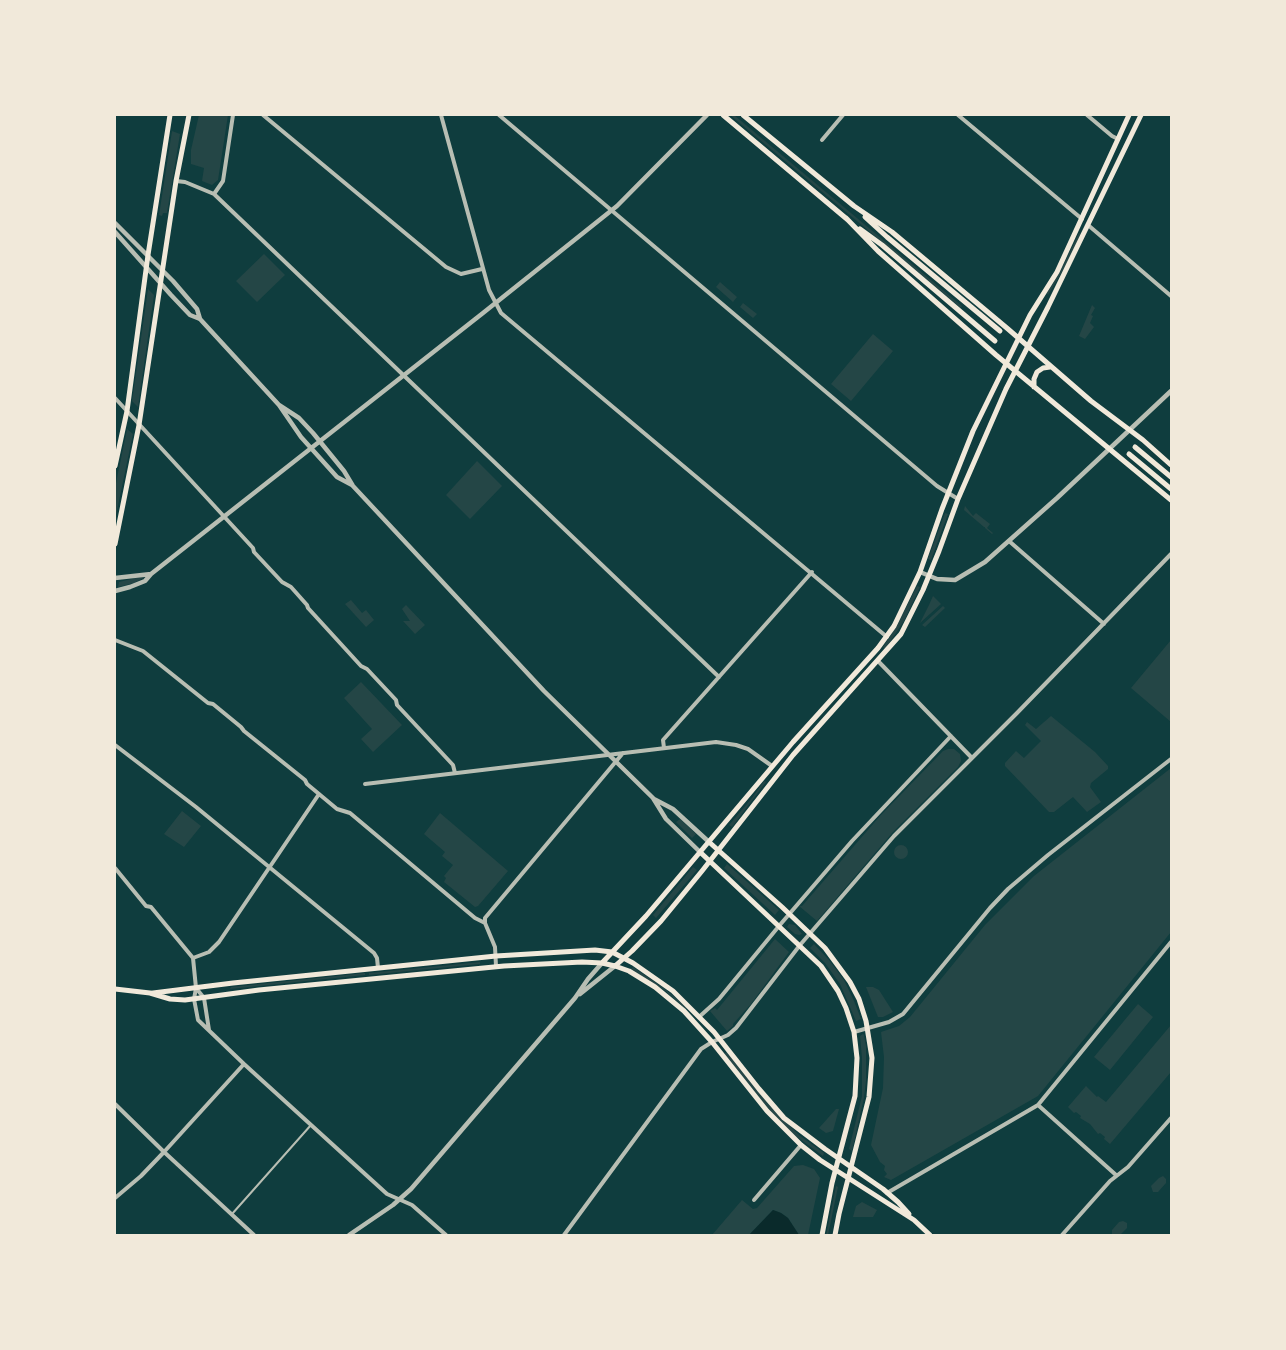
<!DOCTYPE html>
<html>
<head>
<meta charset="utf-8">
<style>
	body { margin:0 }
	#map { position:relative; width:1286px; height:1350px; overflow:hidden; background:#0f3d3e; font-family:"DejaVu Sans",sans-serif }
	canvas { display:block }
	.frame { position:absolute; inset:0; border:116px solid #f1e9da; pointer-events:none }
</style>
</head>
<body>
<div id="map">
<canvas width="1286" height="1350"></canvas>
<div class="frame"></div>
</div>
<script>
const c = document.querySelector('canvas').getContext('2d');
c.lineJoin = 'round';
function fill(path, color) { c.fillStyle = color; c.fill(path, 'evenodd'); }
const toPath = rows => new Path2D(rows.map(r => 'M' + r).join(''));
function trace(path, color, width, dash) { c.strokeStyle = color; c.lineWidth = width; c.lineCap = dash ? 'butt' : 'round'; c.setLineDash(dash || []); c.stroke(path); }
const green = toPath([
	[199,115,228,115,218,180,212,185,202,181,204,168,191,164,191,150],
	[730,115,734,115,962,306,961,308],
	[172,131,180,134,167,213,163,213,162,216,159,215],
	[1079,233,1081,234,1065,267,1048,295,1047,293,1059,274],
	[264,254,285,275,257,302,236,281],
	[720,282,737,297,733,302,716,287],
	[148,289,154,295,138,407,132,401],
	[743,303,757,314,753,318,740,307],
	[1092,305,1095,308,1091,315,1093,316,1090,323,1094,327,1085,339,1079,336],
	[873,334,893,351,851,401,831,384],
	[127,429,133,434,115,520,115,488],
	[477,461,502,486,470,519,446,495],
	[965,506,973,516,976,513,990,524,987,528,993,533,992,534,985,528,985,527,984,527,964,510],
	[945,513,948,514,931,560,928,559],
	[144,576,145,577,134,583,118,587,119,582],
	[917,586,920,587,904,621,885,649,883,647,897,626],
	[933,596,941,604,920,623,929,605],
	[351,600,362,613,366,610,374,620,366,627,345,604],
	[406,605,425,625,415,634,403,621,410,621,402,609],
	[943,606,945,608,925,627,922,625],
	[1171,640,1171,722,1131,688],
	[361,682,402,725,373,752,361,739,372,729,344,698],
	[1051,716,1095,752,1108,766,1108,769,1091,783,1090,787,1101,802,1087,812,1073,797,1054,812,1049,812,1005,766,1005,763,1016,751,1024,758,1041,741,1025,725,1027,722,1036,729],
	[948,749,954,749,960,754,961,761,958,767,893,832,817,921,799,906,802,906,880,816,943,751],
	[1171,768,1171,932,1038,1096,891,1180,884,1177,887,1174,884,1170,885,1166,880,1162,871,1145,883,1088,884,1057,881,1032,899,1026,910,1017,985,925,1034,876],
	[764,781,766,782,732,827,729,825,752,798],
	[182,811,201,826,184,847,164,834],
	[440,813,508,871,478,906,475,907,444,882,446,878,444,876,453,865,442,856,445,852,424,834],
	[680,819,696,834,692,838,676,822],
	'894 852a7 7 0 1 1 14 0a7 7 0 1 1-14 0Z',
	[727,864,779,910,775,915,724,868],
	[693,867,697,870,656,918,653,915],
	[789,924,795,925,802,934,799,935,795,934,787,927],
	[775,939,789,952,751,1004,733,1024,733,1026,727,1031,710,1011,715,1008,717,1010],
	[814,944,829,960,844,980,854,1001,861,1019,856,1021,840,984,825,963,810,948],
	[480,962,480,964,369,975,369,973],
	[633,967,665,989,687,1008,686,1009,664,990,631,969],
	[365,973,365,975,230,989,231,987],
	[866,987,873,987,879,990,893,1012,883,1017,878,1017],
	[1138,1004,1153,1017,1110,1070,1094,1057],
	[1171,1025,1171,1072,1110,1144,1104,1139,1105,1137,1100,1133,1098,1134,1090,1124,1080,1118,1081,1116,1076,1112,1074,1113,1068,1107,1086,1086,1097,1097,1098,1096,1106,1102],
	[863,1034,864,1035,866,1046,866,1081,864,1098,852,1151,849,1149,862,1096,862,1058,860,1036],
	[727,1052,771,1107,799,1135,824,1153,823,1156,797,1137,775,1117,724,1054],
	[836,1109,839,1109,833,1131,826,1133,819,1128],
	[803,1165,814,1169,820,1178,808,1235,799,1235,788,1218,781,1213,773,1210,749,1235,712,1235,742,1200,753,1209,757,1208,794,1166],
	[1163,1176,1166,1179,1166,1183,1158,1192,1153,1192,1151,1186,1159,1178],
	[836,1186,838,1187,828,1235,826,1235],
	[862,1202,877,1210,873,1217,853,1217,856,1206],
	[1123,1221,1127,1223,1127,1228,1120,1235,1112,1235,1112,1230,1119,1222]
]);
const water = toPath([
	[773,1210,781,1213,788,1218,799,1235,749,1235]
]);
const service = toPath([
	[232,1214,311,1125]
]);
const minor = toPath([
	[263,115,446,267,461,274,482,269],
	[441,115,489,290,501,313,887,637],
	[499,115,937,486,958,499],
	[958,115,1082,219],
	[1087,115,1112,136,1118,139],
	[822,140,843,115],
	[176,181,185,182,214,194,719,677],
	[214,194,223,181,233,115],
	[1088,225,1171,296],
	[115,398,253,548,254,552,282,582,291,587,307,605,308,608,361,666,367,669,396,700,397,705,453,765,455,773],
	[1009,541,1104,624],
	[115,640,143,651,208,703,213,704,241,727,244,731,305,780,307,784,337,809,350,813,475,918,485,923,495,947,496,966],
	[878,661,972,758],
	[115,745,196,807,374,953,377,958,378,968],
	[664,748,663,740,812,572],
	[365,784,716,742,736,745,748,749,772,766],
	[115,868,146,906,151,907,193,958],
	[485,923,485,918,623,753],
	[193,958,196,988,194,999,198,1020,244,1064,387,1194,412,1205,446,1235],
	[193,958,209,952,219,942,319,794],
	[196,988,204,998,209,1030],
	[699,1017,719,999,779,926,852,841,951,736],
	[854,1032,889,1022,903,1014,990,908,1008,889,1048,855,1171,759],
	[115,1104,163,1151,254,1235],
	[1038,1105,1116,1175],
	[887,1193,1038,1105,1171,942],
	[115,1198,141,1176,164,1152,244,1064],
	[754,1200,801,1145],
	[564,1235,701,1049,712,1042,728,1035,736,1028,800,945,894,836,1017,713,1171,554],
	[1062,1235,1110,1181,1128,1167,1171,1118]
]);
const tertiary = toPath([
	[115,223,173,281,197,309,200,319],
	[115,232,171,295,190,315,200,319,279,405,301,437,337,477,352,485],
	[279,405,299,418,313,433,344,471,353,486,544,691,653,798,666,819,700,852],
	[920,572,937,579,955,580,985,562,1057,498,1171,391],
	[115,578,151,574],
	[115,591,130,587,145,581,151,574,483,313,617,206,707,115],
	[654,799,673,809,709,842],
	[580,994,615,966],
	[349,1235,393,1205,411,1189,575,998,588,979,602,963]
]);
const secondary = toPath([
	[723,115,848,220],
	[743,115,854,206,892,232,1008,329,1091,401,1143,440,1171,465],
	[865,217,887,237,1000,331],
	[846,218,878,251,996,355,1171,500],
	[860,229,882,245,995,341],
	[1034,387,1034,379,1037,372,1043,368,1050,367],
	[1135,447,1171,477],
	[1129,454,1171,489],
	[115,466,127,411,148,255,170,115],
	[115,544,139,425,176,181,189,115],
	[709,842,782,907,825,948,850,982,859,999,866,1021,872,1058,869,1097,839,1214,835,1235],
	[700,852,821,966,838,991,846,1008,854,1032,857,1058,855,1096,832,1183,822,1235],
	[602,963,646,916,793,742,878,648,894,626,920,572,942,509,973,431,1030,315,1057,272,1129,115],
	[615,966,632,951,661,921,702,871,793,755,901,634,923,590,939,551,958,499,1006,389,1048,307,1141,115],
	[115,989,150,993,170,999,185,1000,259,990,504,966,582,962,602,963,615,966,629,971,655,987,684,1011,712,1042,767,1111,801,1145,820,1160,914,1220,930,1235],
	[153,993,233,983,496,956,595,950,612,952,633,963,673,991,714,1032,759,1089,784,1118,825,1149,883,1189,898,1202,909,1214]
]);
fill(green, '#244646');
fill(water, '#0a2a2b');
trace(service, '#b8beb3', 2);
trace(minor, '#b8beb3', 4);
trace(tertiary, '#b8beb3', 4.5);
trace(secondary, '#f1e9da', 5);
</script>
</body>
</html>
